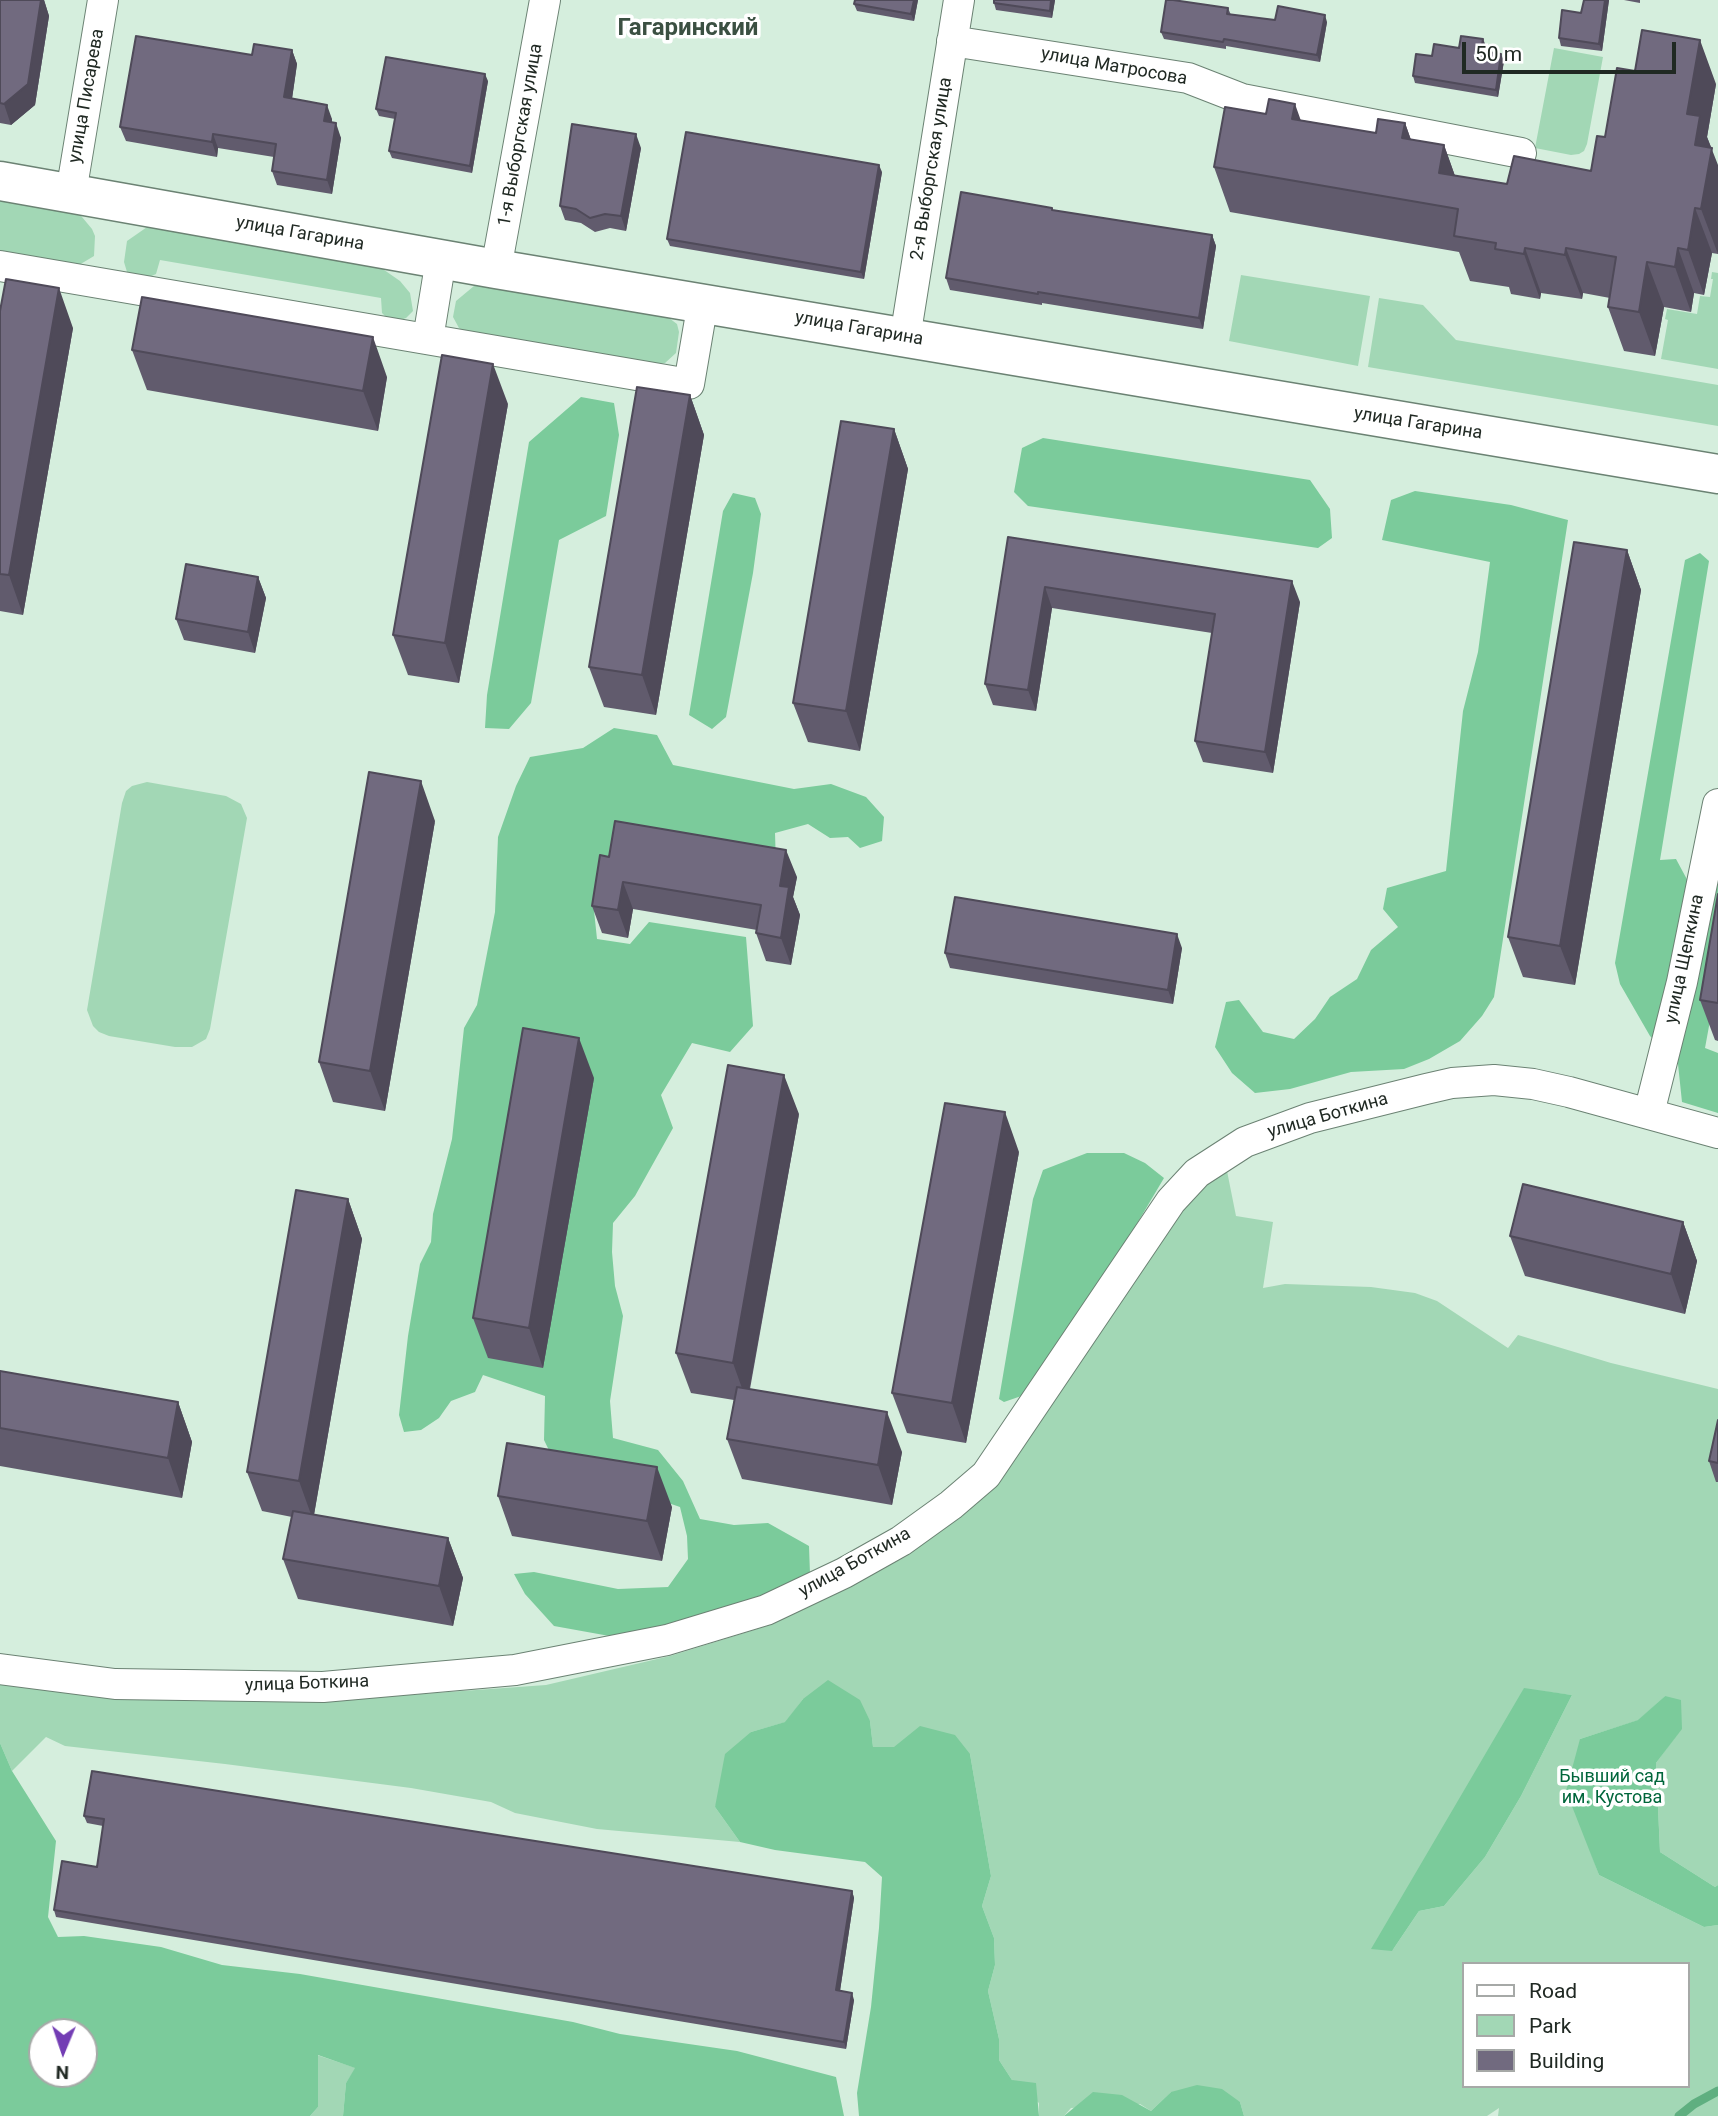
<!DOCTYPE html>
<html>
<head>
<meta charset="utf-8">
<style>
	body { margin:0 }
	#map { position:relative; width:1718px; height:2116px; overflow:hidden; background:#d5eedd; font-family:Roboto,sans-serif }
	canvas { display:block }
	.legend { position:absolute; left:1462px; top:1962px; width:228px; height:126px; box-sizing:border-box; background:#fff; border:2px solid #a6a9a7; margin:0; padding:9px 12px; list-style:none; font-size:21px; color:#202923 }
	.legend li { display:flex; align-items:center; gap:14px; height:35px }
	.legend b { width:35px; border:2px solid #a6a9a7 }
	.north { position:absolute; left:28px; top:2018px; width:70px; height:70px; box-sizing:border-box; background:#fff; border:2px solid #a6a9a7; border-radius:50%; rotate:182deg; font-size:19px; font-weight:700; line-height:28px; text-align:center; color:#202923 }
	.north::after { content:''; display:block; margin:auto; width:24px; height:32px; background:#733db4; clip-path:polygon(50% 0,100% 100%,50% 72%,0 100%) }
	.scale { position:absolute; left:1462px; top:42px; width:214px; height:32px; box-sizing:border-box; border:4px solid #202923; border-top:0; padding-left:9px; font-size:21px; line-height:24px; white-space:nowrap; color:#202923; -webkit-text-stroke:5px #fff; paint-order:stroke }
</style>
</head>
<body>
<div id="map">
<canvas width="1718" height="2116"></canvas>
<ul class="legend">
<li><b style="height:9px;background:#fff"></b>Road</li>
<li><b style="height:19px;background:#a2d7b5"></b>Park</li>
<li><b style="height:19px;background:#716a7f"></b>Building</li>
</ul>
<div class="north">N</div>
<div class="scale">50 m</div>
</div>
<script>
const c = document.querySelector('canvas').getContext('2d');
c.lineJoin = 'round';
function fill(path, color) { c.fillStyle = color; c.fill(path, 'evenodd'); }
const toPath = rows => new Path2D(rows.map(r => 'M' + r).join(''));
function trace(path, color, width, dash) { c.strokeStyle = color; c.lineWidth = width; c.lineCap = dash ? 'butt' : 'round'; c.setLineDash(dash || []); c.stroke(path); }
function write(font, color, halo, rows, align = 'center') {
  c.font = font + ' Roboto,sans-serif'; c.lineWidth = 7; c.setLineDash([]); c.textBaseline = 'middle'; c.strokeStyle = halo; c.fillStyle = color; for (const [text, x, y, turn = 0] of rows) {
    c.save(); c.translate(x, y); c.rotate((+turn || 0) * Math.PI / 180); c.textAlign = isNaN(turn) ? turn : align; if (halo) c.strokeText(text, 0, 0); c.fillText(text, 0, 0); c.restore();
  }
}
const green = toPath([
	[1554,48,1603,57,1587,144,1584,151,1579,154,1571,155,1535,148],
	[0,199,77,211,92,229,95,236,94,256,79,265,0,252],
	[150,225,377,265,400,281,410,293,413,311,406,318,398,321,386,317,382,313,381,298,160,260,156,274,147,278,135,276,127,272,124,262,127,241],
	[1712,272,1718,273,1718,369,1661,359,1668,320,1665,319,1667,309,1697,314,1700,296,1710,297,1713,279,1711,279],
	[1241,275,1370,296,1358,366,1229,341],
	[489,283,665,315,677,324,679,332,676,353,665,363,652,365,466,333,459,328,453,317,456,301,474,286],
	[1379,298,1423,305,1456,340,1718,385,1718,426,1368,367],
	[147,782,226,796,241,804,247,818,210,1029,206,1039,192,1047,175,1047,109,1036,99,1032,93,1026,87,1010,122,803,126,791,132,786],
	[1226,1166,1236,1216,1273,1222,1263,1288,1285,1284,1371,1287,1415,1293,1437,1301,1508,1348,1518,1335,1611,1363,1718,1389,1718,1885,1715,1887,1660,1852,1656,1763,1681,1729,1665,1696,1639,1720,1580,1739,1586,1839,1599,1875,1704,1927,1718,1925,1718,2116,1498,2116,1499,2108,1487,2116,1244,2116,1240,2102,1171,2092,1151,2111,1140,2104,1071,2108,1064,2116,1039,2116,1039,2103,1012,2080,999,2060,999,2039,988,1991,995,1965,994,1938,982,1906,991,1876,970,1754,873,1747,870,1721,803,1699,786,1722,751,1732,715,1807,740,1842,597,1829,515,1813,491,1802,411,1788,225,1764,65,1746,46,1737,12,1771,0,1743,0,1681,114,1697,179,1700,323,1701,546,1685,670,1656,770,1625,851,1585,907,1556,994,1485,1192,1193],
	[1524,1689,1572,1695,1521,1796,1485,1857,1444,1906,1419,1911,1392,1951],
	[1464,1964,1688,1964,1688,2086,1464,2086],
	[317,2055,356,2068,346,2083,343,2116,310,2116,318,2107]
]);
const forest = toPath([
	[581,397,614,403,619,435,606,516,559,540,531,703,509,729,485,728,487,695,529,442],
	[1043,438,1310,480,1330,509,1332,538,1318,548,1028,506,1014,492,1022,448],
	[1415,491,1511,505,1568,520,1494,997,1482,1016,1460,1041,1429,1059,1404,1069,1351,1072,1290,1089,1255,1093,1232,1073,1215,1047,1226,1002,1239,1000,1263,1032,1294,1039,1315,1019,1330,997,1357,979,1371,950,1398,927,1383,909,1387,888,1446,871,1463,711,1478,652,1490,562,1382,540,1391,500],
	[733,493,755,498,761,514,753,573,726,717,712,729,689,715,723,511],
	[1700,553,1709,561,1660,860,1676,859,1690,885,1718,850,1718,977,1705,1048,1718,1053,1718,1113,1682,1102,1678,1064,1650,1036,1620,984,1615,963,1685,560],
	[614,728,657,735,673,765,794,789,831,784,866,797,884,817,882,841,860,848,848,837,830,838,808,824,775,833,776,865,593,901,597,939,630,944,649,922,746,937,753,1026,730,1052,692,1043,661,1095,673,1128,635,1196,613,1223,612,1252,615,1286,623,1316,610,1401,613,1438,658,1450,683,1481,700,1519,734,1525,768,1523,809,1546,810,1574,760,1597,663,1628,615,1637,554,1626,525,1594,514,1574,534,1572,618,1589,668,1587,688,1559,687,1536,680,1507,633,1491,563,1479,544,1440,545,1396,483,1375,475,1392,451,1401,439,1418,421,1430,404,1432,399,1415,408,1336,420,1264,431,1242,433,1214,452,1139,464,1028,477,1005,495,912,498,837,516,786,530,757,583,748],
	[1087,1153,1124,1153,1145,1163,1164,1178,1100,1286,1030,1393,1004,1402,999,1399,1033,1199,1043,1170],
	[828,1680,860,1700,870,1721,873,1747,894,1747,920,1726,955,1735,970,1754,991,1876,982,1906,994,1938,995,1965,988,1991,999,2039,999,2060,1012,2080,1036,2083,1039,2116,859,2116,857,2093,871,2007,879,1928,882,1877,865,1862,775,1850,740,1842,715,1807,725,1754,751,1732,785,1722,803,1699],
	[1524,1688,1572,1695,1521,1796,1485,1857,1444,1906,1419,1911,1392,1951,1371,1949],
	[1665,1696,1681,1700,1682,1729,1656,1763,1660,1852,1715,1887,1718,1885,1718,1925,1704,1927,1599,1875,1566,1791,1580,1739,1638,1720],
	[0,1743,12,1771,56,1841,48,1917,58,1937,84,1936,161,1947,222,1965,300,1974,573,2022,620,2034,737,2051,836,2077,844,2116,343,2116,346,2083,355,2068,318,2055,318,2107,310,2116,0,2116],
	[42,2032,84,2032,84,2074,42,2074],
	[1197,2085,1222,2089,1240,2102,1244,2116,1064,2116,1093,2092,1122,2095,1151,2111,1171,2092]
]);
const stream = toPath([
	[1679,2116,1694,2104,1718,2091]
]);
const street = toPath([
	[952,41,1188,78,1242,99,1521,153],
	[71,193,103,0],
	[0,266,689,384,703,302],
	[496,269,545,0],
	[905,338,959,0],
	[428,339,441,259],
	[1649,1113,1682,982,1718,804],
	[0,1669,115,1684,323,1687,515,1670,667,1640,766,1610,844,1573,901,1541,951,1505,986,1475,1171,1201,1197,1173,1245,1142,1310,1118,1426,1089,1452,1083,1494,1080,1533,1084,1569,1092,1718,1133]
]);
const secondary = toPath([
	[0,181,496,269,1718,474]
]);
const wall = toPath([
	[0,0,44,0,49,16,35,105,11,125,0,123],
	[855,0,918,0,914,21,857,11,854,4],
	[1055,0,1052,18,996,10,994,3],
	[1584,0,1609,0,1602,51,1561,46,1559,38,1581,13],
	[1624,0,1640,0,1640,3],
	[1228,8,1231,15,1275,20,1327,22,1320,62,1226,46,1226,49,1164,39,1161,32],
	[1486,46,1485,51,1504,61,1498,97,1415,83,1413,76,1432,56,1459,48],
	[292,50,297,64,292,99,332,119,332,122,341,138,332,194,277,185,272,171,274,157,218,148,217,157,126,141,120,127,252,55],
	[488,81,472,173,392,158,389,151,395,119,379,116,376,109],
	[1716,84,1707,137,1711,147,1718,254,1712,253,1704,295,1694,293,1691,312,1664,307,1655,356,1624,351,1608,307,1610,298,1583,293,1582,299,1541,293,1540,299,1511,294,1509,287,1470,281,1459,252,1230,212,1214,167,1266,114,1376,133,1405,123,1411,140,1444,145,1455,176,1507,184,1591,171,1605,137],
	[641,148,626,231,610,228,595,232,581,223,565,220,560,206],
	[882,172,864,279,670,246,667,239],
	[1052,208,1053,210,1212,235,1216,246,1203,329,1042,303,1042,305,950,290,946,278],
	[0,311,73,328,23,615,0,611],
	[132,350,387,377,378,431,147,390],
	[690,395,704,435,656,715,604,707,589,667],
	[508,404,459,683,408,675,393,635],
	[894,429,908,469,860,751,808,742,793,703],
	[1008,537,1300,602,1273,773,1203,762,1195,741,1212,633,1052,608,1036,711,993,705,985,684],
	[1627,550,1641,590,1575,985,1523,977,1508,937],
	[258,577,266,598,255,653,184,640,176,619],
	[435,821,385,1111,333,1102,319,1062],
	[609,857,797,877,793,897,800,915,791,965,766,961,756,933,757,930,633,909,628,938,602,933,592,906],
	[1718,894,1718,1041,1715,1040,1700,1000],
	[1182,948,1173,1004,950,968,945,953],
	[594,1078,543,1368,488,1358,473,1318],
	[799,1114,750,1389,902,1452,892,1505,742,1479,727,1439,734,1400,691,1393,676,1353],
	[1019,1152,966,1443,907,1433,892,1393],
	[348,1199,362,1239,314,1515,448,1538,463,1578,453,1626,298,1599,283,1559,292,1517,262,1511,247,1472],
	[1683,1222,1697,1261,1685,1314,1525,1276,1510,1236],
	[0,1371,178,1402,192,1442,182,1498,0,1466],
	[1718,1420,1718,1482,1716,1482,1709,1461],
	[498,1496,672,1507,662,1561,512,1536],
	[84,1816,852,1891,854,1898,840,1991,854,2000,846,2049,56,1917,54,1910,97,1867,103,1826,87,1823]
]);
const shadedWall = toPath([
	[41,0,44,0,49,16,35,105,11,125,4,104],
	[914,0,918,0,914,21,911,14],
	[1051,0,1055,0,1052,18,1050,11],
	[1605,0,1609,0,1602,51,1599,44],
	[1325,15,1327,22,1320,62,1317,55],
	[1483,39,1486,46,1484,58,1481,51],
	[1700,40,1716,84,1707,137,1718,165,1718,254,1701,209,1695,145,1687,114],
	[292,50,297,64,290,112,284,97],
	[1501,54,1504,61,1498,97,1496,90],
	[485,74,488,81,472,173,470,166],
	[1295,104,1311,149,1292,119],
	[327,105,332,119,330,136,324,121],
	[336,123,341,138,332,194,327,180],
	[1405,123,1421,168,1402,138],
	[213,134,218,148,217,157,212,142],
	[636,134,641,148,626,231,621,216],
	[1444,145,1460,190,1439,173],
	[879,165,882,172,864,279,861,272],
	[1695,208,1712,253,1704,295,1688,250],
	[1212,235,1216,246,1203,329,1199,318],
	[1525,248,1541,293,1540,299,1524,254],
	[1566,248,1583,293,1582,299,1565,255],
	[1678,248,1694,293,1691,312,1675,267],
	[1647,262,1664,307,1655,356,1639,312],
	[59,288,73,328,23,615,9,575],
	[373,337,387,377,378,431,363,391],
	[493,364,508,404,459,683,445,643],
	[690,395,704,435,656,715,642,675],
	[894,429,908,469,860,751,846,711],
	[1627,550,1641,590,1575,985,1560,946],
	[258,577,266,598,255,653,248,632],
	[1292,581,1300,602,1273,773,1265,752],
	[1045,587,1052,608,1036,711,1028,690],
	[421,781,435,821,385,1111,370,1071],
	[786,850,797,877,793,897,800,915,791,965,781,938,780,886],
	[623,882,633,909,628,938,618,910],
	[1177,934,1182,948,1173,1004,1168,990],
	[579,1038,594,1078,543,1368,529,1328],
	[784,1075,799,1114,747,1402,733,1363],
	[1005,1112,1019,1152,966,1443,952,1403],
	[348,1199,362,1239,313,1520,299,1481],
	[1683,1222,1697,1261,1685,1314,1671,1274],
	[178,1402,192,1442,182,1498,168,1458],
	[887,1412,902,1452,892,1505,878,1465],
	[657,1467,672,1507,662,1561,647,1521],
	[448,1538,463,1578,453,1626,439,1586],
	[852,1891,854,1898,839,1997,836,1990],
	[852,1993,854,2000,846,2049,844,2042]
]);
const building = toPath([
	[0,0,41,0,28,84,4,104,0,103,0,0],
	[855,0,914,0,911,14,854,4,855,0],
	[994,0,1051,0,1050,11,994,3,994,0],
	[1166,0,1173,0,1228,8,1227,14,1275,20,1278,6,1325,15,1317,55,1224,39,1223,42,1161,32,1166,0],
	[1584,0,1605,0,1599,44,1559,38,1562,10,1581,13,1584,0],
	[1642,30,1700,40,1687,114,1700,116,1695,145,1712,148,1701,209,1695,208,1688,250,1678,248,1675,267,1647,262,1639,312,1608,307,1616,257,1566,248,1565,255,1525,248,1524,254,1495,249,1496,243,1454,236,1458,209,1214,167,1225,107,1266,114,1269,99,1295,104,1292,119,1376,133,1378,119,1405,123,1402,138,1444,145,1439,173,1507,184,1514,156,1591,171,1597,136,1605,137,1617,68,1635,71,1642,30],
	[136,36,252,55,254,44,292,50,284,97,327,105,324,121,336,123,327,180,272,171,276,144,213,134,212,142,120,127,136,36],
	[1461,36,1483,39,1481,51,1501,54,1496,90,1413,76,1416,54,1432,56,1434,44,1459,48,1461,36],
	[386,57,485,74,470,166,389,151,396,113,376,109,386,57],
	[572,124,636,134,621,216,605,214,590,218,576,209,560,206,572,124],
	[686,132,879,165,861,272,667,239,686,132],
	[961,192,1052,208,1052,210,1212,235,1199,318,1038,292,1038,294,946,278,961,192],
	[6,279,59,288,9,575,0,574,0,311,6,279],
	[142,297,373,337,363,391,132,350,142,297],
	[442,355,493,364,445,643,393,635,442,355],
	[637,387,690,395,642,675,589,667,637,387],
	[841,421,894,429,846,711,793,703,841,421],
	[1008,537,1292,581,1265,752,1195,741,1215,614,1045,587,1028,690,985,684,1008,537],
	[1574,542,1627,550,1560,946,1508,937,1574,542],
	[186,564,258,577,248,632,176,619,186,564],
	[369,772,421,781,370,1071,319,1062,369,772],
	[615,821,786,850,780,886,789,887,781,938,756,933,761,905,623,882,618,910,592,906,600,855,609,857,615,821],
	[1718,894,1718,1003,1700,1000,1718,894],
	[955,897,1177,934,1168,990,945,953,955,897],
	[523,1028,579,1038,529,1328,473,1318,523,1028],
	[728,1065,784,1075,733,1363,676,1353,728,1065],
	[945,1103,1005,1112,952,1403,892,1393,945,1103],
	[1523,1184,1683,1222,1671,1274,1510,1236,1523,1184],
	[296,1190,348,1199,299,1481,247,1472,296,1190],
	[0,1371,178,1402,168,1458,0,1428,0,1371],
	[737,1387,887,1412,878,1465,727,1439,737,1387],
	[1718,1420,1718,1463,1709,1461,1718,1420],
	[507,1443,657,1467,647,1521,498,1496,507,1443],
	[293,1511,448,1538,439,1586,283,1559,293,1511],
	[92,1771,852,1891,836,1990,852,1993,844,2042,54,1910,62,1861,97,1867,104,1819,84,1816,92,1771]
]);
const streetNames = [
	["улица Матросова",1114,67,10],
	["улица Писарева",87,96,-80],
	["1-я Выборгская улица",521,135,-80],
	["2-я Выборгская улица",932,169,-81],
	["улица Гагарина",300,234,10],
	["улица Гагарина",859,329,10],
	["улица Гагарина",1418,424,9],
	["улица Щепкина",1685,959,-78],
	["улица Боткина",1328,1116,-16],
	["улица Боткина",855,1563,-29],
	["улица Боткина",307,1684,-2]
];
const parkNames = [
	["Бывший сад",1612,1777],
	["им. Кустова",1612,1798]
];
const districtNames = [
	["Гагаринский",688,29]
];
fill(green, '#a2d7b5');
fill(forest, '#7bcb9b');
trace(stream, '#5faf80', 9);
trace(street, '#6b8273', 32);
trace(secondary, '#6b8273', 41);
trace(street, '#fff', 30);
trace(secondary, '#fff', 38);
fill(wall, '#615b6d');
fill(shadedWall, '#4f4a59');
fill(building, '#716a7f');
trace(building, '#4f4a59', 2);
write('18px', '#202923', '#fff', streetNames);
write('18px', '#00663b', '#fff', parkNames);
write('bold 24px', '#3b5042', '#fff', districtNames);
</script>
</body>
</html>
